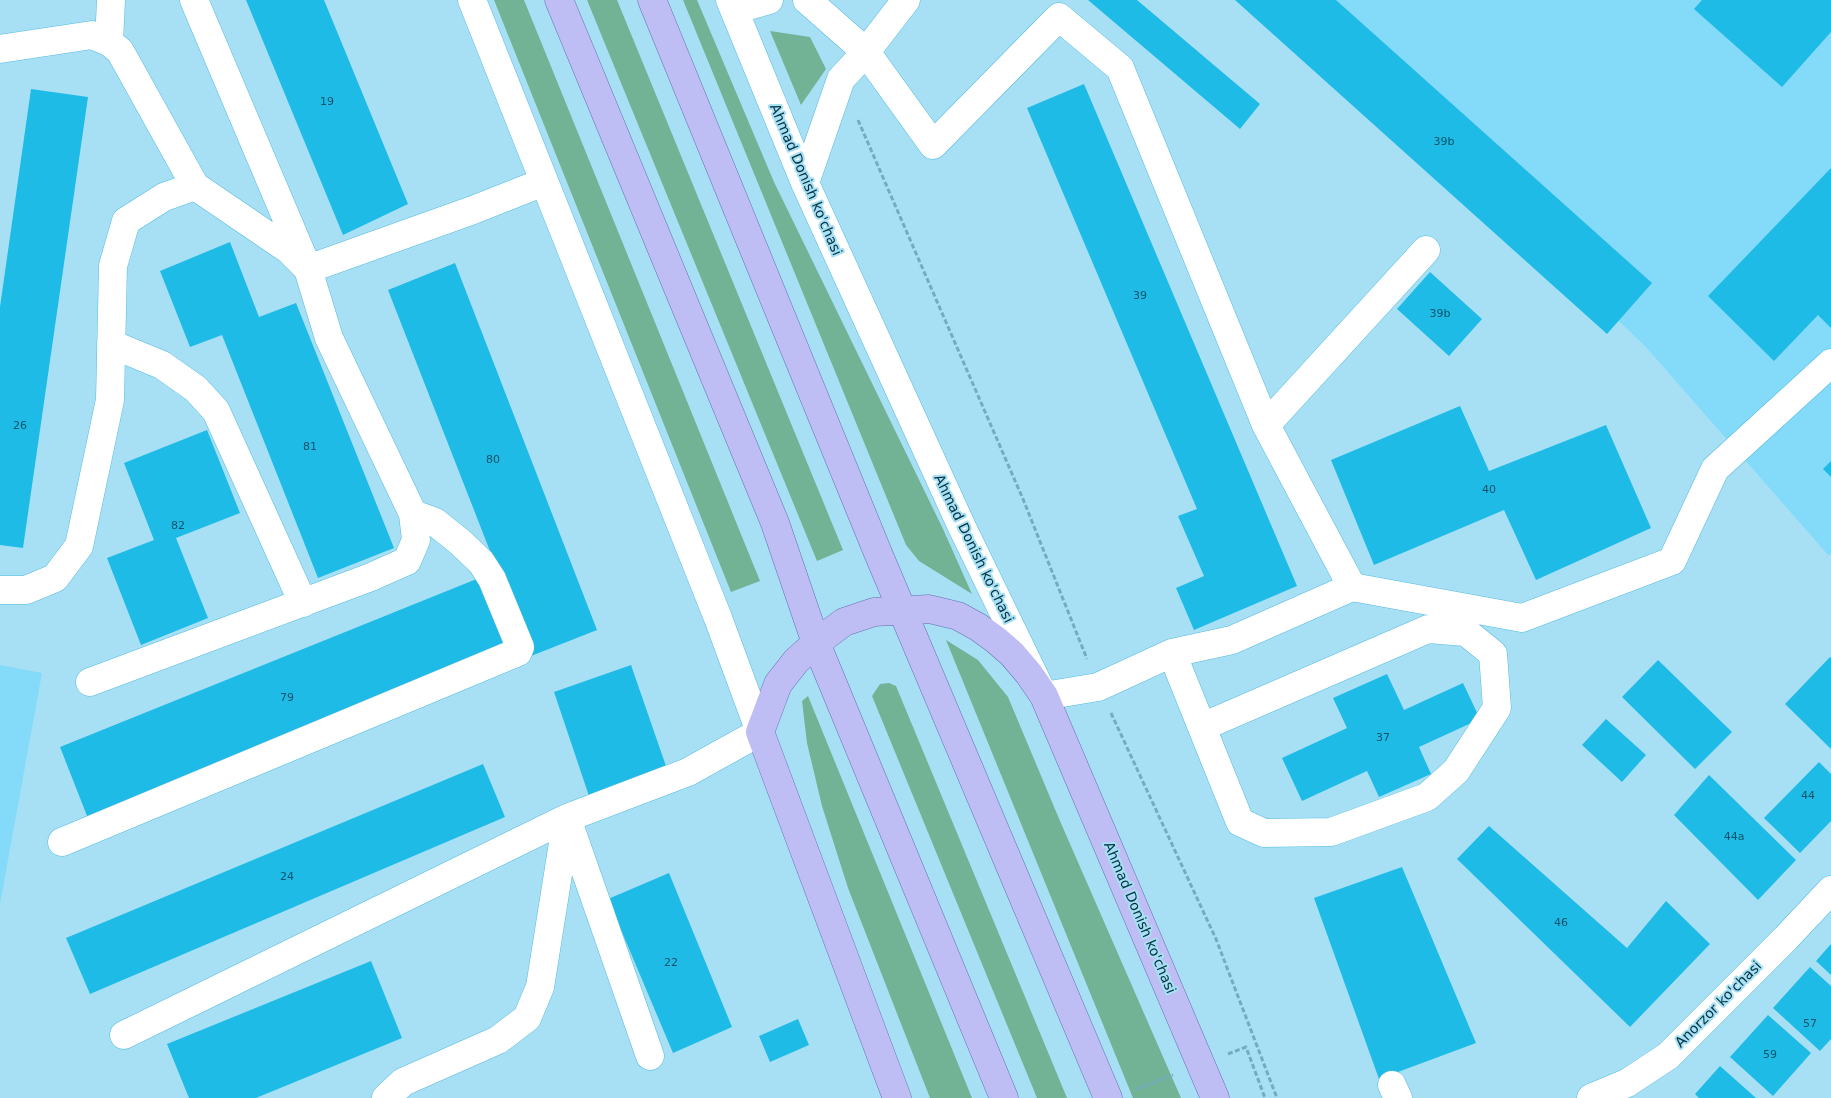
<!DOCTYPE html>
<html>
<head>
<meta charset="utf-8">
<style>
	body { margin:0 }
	canvas { display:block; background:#a7e0f5 }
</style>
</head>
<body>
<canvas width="1831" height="1098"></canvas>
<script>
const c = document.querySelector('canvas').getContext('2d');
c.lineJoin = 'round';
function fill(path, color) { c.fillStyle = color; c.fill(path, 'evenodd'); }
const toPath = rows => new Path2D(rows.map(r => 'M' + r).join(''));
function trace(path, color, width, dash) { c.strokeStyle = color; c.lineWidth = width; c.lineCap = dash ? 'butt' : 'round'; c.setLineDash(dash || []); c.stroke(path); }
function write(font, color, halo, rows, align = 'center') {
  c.font = font + ' "DejaVu Sans",sans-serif'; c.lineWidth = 4; c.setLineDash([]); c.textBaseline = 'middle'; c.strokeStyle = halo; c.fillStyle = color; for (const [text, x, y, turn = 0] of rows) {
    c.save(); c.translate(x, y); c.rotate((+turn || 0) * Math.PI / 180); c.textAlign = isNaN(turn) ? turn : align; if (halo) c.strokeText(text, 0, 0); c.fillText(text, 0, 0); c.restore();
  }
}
const built = toPath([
	[1282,0,1831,0,1831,553,1829,556,1645,346],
	[0,665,42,673,0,904]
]);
const green = toPath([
	[494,0,524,0,760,581,731,592],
	[587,0,617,0,843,550,817,561],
	[683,0,697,0,774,182,943,529,972,594,919,561,906,545],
	[770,31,810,37,826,69,801,105],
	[946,640,978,660,1008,697,1060,821,1181,1098,1133,1098],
	[889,683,896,686,1067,1098,1037,1098,872,696,880,684],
	[808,696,972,1098,930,1098,848,888,822,806,807,743,802,701]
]);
const building = toPath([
	[246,0,324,0,408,204,343,235],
	[1088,0,1137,0,1260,104,1240,129],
	[1235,0,1336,0,1652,283,1607,334],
	[1702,0,1831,0,1831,32,1782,87,1694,9],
	[1084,84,1297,586,1194,630,1176,588,1204,576,1178,516,1197,509,1027,108],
	[31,89,88,97,23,548,0,545,0,307],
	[1831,168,1831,328,1818,315,1774,361,1708,296],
	[230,242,259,317,296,303,394,548,318,578,222,335,190,347,160,271],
	[455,263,597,630,531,656,388,290],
	[1430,272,1482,319,1449,356,1397,309],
	[1460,406,1489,471,1606,425,1651,528,1536,580,1504,510,1374,565,1331,460],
	[207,430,240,513,176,538,208,618,141,645,107,558,154,540,124,463],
	[1831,461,1831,477,1823,469],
	[484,576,514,650,89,821,60,747],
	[1830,657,1831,658,1831,749,1785,704],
	[1658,660,1732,732,1695,769,1622,697],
	[631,665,667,769,589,796,554,692],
	[1387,674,1404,710,1463,683,1480,719,1419,747,1431,774,1379,797,1367,771,1302,801,1282,758,1347,728,1333,698],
	[1606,719,1646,755,1622,782,1582,745],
	[1819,762,1831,774,1831,821,1800,853,1764,818],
	[483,764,505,817,90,994,66,938],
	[1709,775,1796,860,1758,900,1674,815],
	[1489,826,1627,948,1666,901,1710,944,1630,1027,1457,859],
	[1402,867,1476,1043,1379,1079,1314,898],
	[669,873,732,1027,673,1053,608,899],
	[1831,944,1831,975,1816,961],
	[371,961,402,1038,256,1098,189,1098,167,1044],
	[1810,967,1831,986,1831,1039,1820,1051,1773,1008],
	[1768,1015,1811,1053,1773,1096,1730,1057],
	[798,1019,809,1045,770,1062,759,1036],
	[1720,1066,1756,1098,1699,1098,1695,1094]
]);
const path = toPath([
	[858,120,1023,499,1087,659],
	[1111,713,1216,939,1277,1098],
	[1228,1054,1246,1047,1265,1098],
	[1137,1089,1173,1075]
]);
const minor = toPath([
	[194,0,308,269,473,210,544,182],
	[730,0,805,183,961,525,1044,696,1098,687,1172,653,1232,640,1352,587,1522,618,1672,561,1715,469,1831,363],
	[807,0,866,52,933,145,1059,17,1120,68,1266,425,1352,587],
	[734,10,769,0],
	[109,42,111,0],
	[0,49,92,35,109,42,120,51,195,186],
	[805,183,841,79,866,52,906,0],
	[111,344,162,365,196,389,216,411,303,603],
	[1266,425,1426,250],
	[0,590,26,590,55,578,79,546,110,400,113,266,126,221,164,197,195,186,289,250,308,269,329,338,413,514,416,540,407,561,371,577,90,682],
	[1172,653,1240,822,1264,833,1331,832,1427,797,1456,771,1497,708,1493,654,1466,632,1428,629,1202,727],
	[568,821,650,1056],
	[62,842,518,652,520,647,492,579,481,562,460,542,435,522,413,514],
	[124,1035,567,818,688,772,760,732,718,618,472,0],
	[1392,1085,1398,1098],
	[386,1098,403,1082,498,1040,527,1018,540,987,567,818],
	[1591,1098,1627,1083,1668,1056,1786,938,1831,890]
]);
const major = toPath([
	[559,0,775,523,816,643,1004,1098],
	[652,0,878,553,1108,1098],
	[897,1098,760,732,778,684,796,661,816,643,844,622,874,612,929,609,958,616,978,627,996,640,1012,654,1029,674,1044,696,1215,1098]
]);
const numberNames = [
	["19",327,102],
	["39b",1444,142],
	["39",1140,296],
	["39b",1440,314],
	["26",20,426],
	["81",310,447],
	["80",493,460],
	["40",1489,490],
	["82",178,526],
	["79",287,698],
	["37",1383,738],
	["44",1808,796],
	["44а",1734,837],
	["24",287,877],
	["46",1561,923],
	["22",671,963],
	["57",1810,1024],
	["59",1770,1055]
];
const streetNames = [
	["Ahmad Donish ko'chasi",805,180,67],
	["Ahmad Donish ko'chasi",973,549,64],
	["Ahmad Donish ko'chasi",1139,918,67],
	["Anorzor ko'chasi",1719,1005,-45]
];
fill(built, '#84daf9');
fill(green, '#72b395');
fill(building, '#1fbbe7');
trace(minor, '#53bbde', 29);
trace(major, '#6271b0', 29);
trace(path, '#75abbe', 3, [5, 2.5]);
trace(minor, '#fff', 28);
trace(major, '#bfbef4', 28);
write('11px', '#09546a', null, numberNames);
write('14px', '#023240', '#a7e0f5', streetNames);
</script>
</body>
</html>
